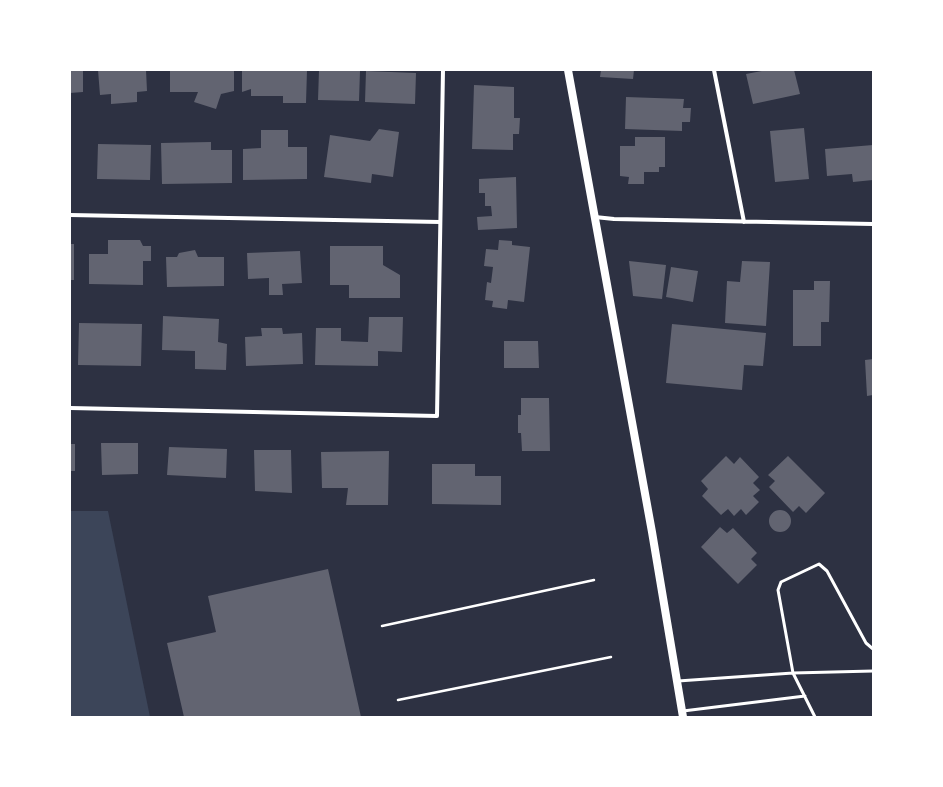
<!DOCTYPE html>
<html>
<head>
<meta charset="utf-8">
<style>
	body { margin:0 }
	#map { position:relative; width:943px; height:787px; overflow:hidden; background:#2d3142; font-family:"Open Sans",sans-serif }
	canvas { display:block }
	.frame { position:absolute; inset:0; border:71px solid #fff; pointer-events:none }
</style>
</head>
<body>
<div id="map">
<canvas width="943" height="787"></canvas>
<div class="frame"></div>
</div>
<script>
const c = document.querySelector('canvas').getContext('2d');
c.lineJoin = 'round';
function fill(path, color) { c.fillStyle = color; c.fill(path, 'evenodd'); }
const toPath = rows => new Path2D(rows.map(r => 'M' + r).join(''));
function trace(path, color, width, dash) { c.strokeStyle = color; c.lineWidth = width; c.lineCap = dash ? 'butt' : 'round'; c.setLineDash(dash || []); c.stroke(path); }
const green = toPath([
	[70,511,108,511,150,717,70,717]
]);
const building = toPath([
	[70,70,83,70,83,92,70,93],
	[98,70,146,70,147,91,137,92,137,102,111,104,111,94,100,95],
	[170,70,234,70,234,91,221,94,216,109,194,102,198,92,170,92],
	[242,70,307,70,306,103,283,103,283,96,251,96,251,89,242,92],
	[319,70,360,71,359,101,318,100],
	[601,70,634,70,633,79,600,77],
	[767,70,794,70,800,94,753,104,746,74],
	[366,71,416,73,415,104,365,102],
	[474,85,514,87,514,118,520,118,519,134,513,134,513,150,472,149],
	[626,97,684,99,683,108,691,108,690,122,682,122,682,131,625,129],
	[804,128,809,179,775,182,770,131],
	[379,129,399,132,393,177,372,174,371,183,324,177,330,135,370,141],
	[261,130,288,130,288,147,307,147,307,179,243,180,243,149,261,148],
	[635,137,665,137,665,167,659,167,659,172,644,172,644,184,628,184,629,177,620,176,620,146,635,146],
	[211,142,211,150,232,150,232,183,162,184,161,143],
	[98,144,151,145,150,180,97,179],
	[873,145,873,180,853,182,852,174,827,176,825,149],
	[516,177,517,228,478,230,477,217,492,216,491,206,485,206,485,193,479,193,479,179],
	[108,240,140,240,143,246,151,246,151,261,143,261,143,285,89,284,89,254,108,254],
	[499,240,512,241,512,245,530,247,524,302,508,300,507,309,492,307,493,301,485,300,487,282,491,283,493,267,484,266,486,249,498,250],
	[70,244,74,244,74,280,70,280],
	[330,246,383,246,383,265,400,275,400,298,349,298,349,285,330,285],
	[195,250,198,257,224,257,224,286,167,287,166,257,177,257,179,253],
	[300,251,302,283,282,284,283,295,269,295,269,278,248,279,247,253],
	[629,261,666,265,662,299,633,296],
	[742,261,770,262,766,326,725,323,727,281,740,282],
	[671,267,698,271,693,302,666,297],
	[814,281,830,281,829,322,821,322,821,346,793,346,793,290,814,290],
	[163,316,219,319,218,342,227,344,226,370,195,369,195,351,162,350],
	[369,317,403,317,402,352,378,351,378,366,315,365,316,328,341,328,341,341,368,342],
	[79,323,142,324,141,366,78,365],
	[672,324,766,333,763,366,744,365,742,390,666,383],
	[261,328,282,328,283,334,302,333,303,364,246,366,245,337,262,336],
	[504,341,538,341,539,368,504,368],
	[873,359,873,395,867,396,865,360],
	[521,398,549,398,550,451,522,451,521,433,518,433,518,415,521,415],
	[101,443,138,443,138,474,102,475],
	[70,444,75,444,75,471,70,471],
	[169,447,227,449,226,478,167,475],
	[254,450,291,450,292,493,255,491],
	[389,451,388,505,346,505,348,488,322,488,321,452],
	[726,456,734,464,740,457,759,477,753,483,760,490,753,496,759,502,746,515,741,509,734,516,728,509,721,515,702,496,708,489,701,481],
	[788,456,825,493,806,513,799,506,793,512,769,487,775,481,768,475],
	[432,464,475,464,475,476,501,476,501,505,432,504],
	'769 521a11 11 0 1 1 22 0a11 11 0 1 1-22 0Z',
	[720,527,727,533,733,528,757,553,751,559,757,565,738,584,701,547],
	[328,569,361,717,184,717,167,643,216,632,208,596]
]);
const path = toPath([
	[382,626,594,580],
	[398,700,611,657]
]);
const service = toPath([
	[678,681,793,673,873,671],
	[683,711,805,696],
	[815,717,793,673,778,590,781,582,819,564,827,571,866,643,873,649]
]);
const minor = toPath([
	[714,70,744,222],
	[70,215,440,222],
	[595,217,614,219,873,224],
	[70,408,437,416,443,70]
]);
const secondary = toPath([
	[568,70,652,532,683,717]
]);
fill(green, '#3c4559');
fill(building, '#626471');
trace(path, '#fff', 2.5);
trace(service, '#fff', 3);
trace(minor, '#fff', 4);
trace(secondary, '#fff', 8);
</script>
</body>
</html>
